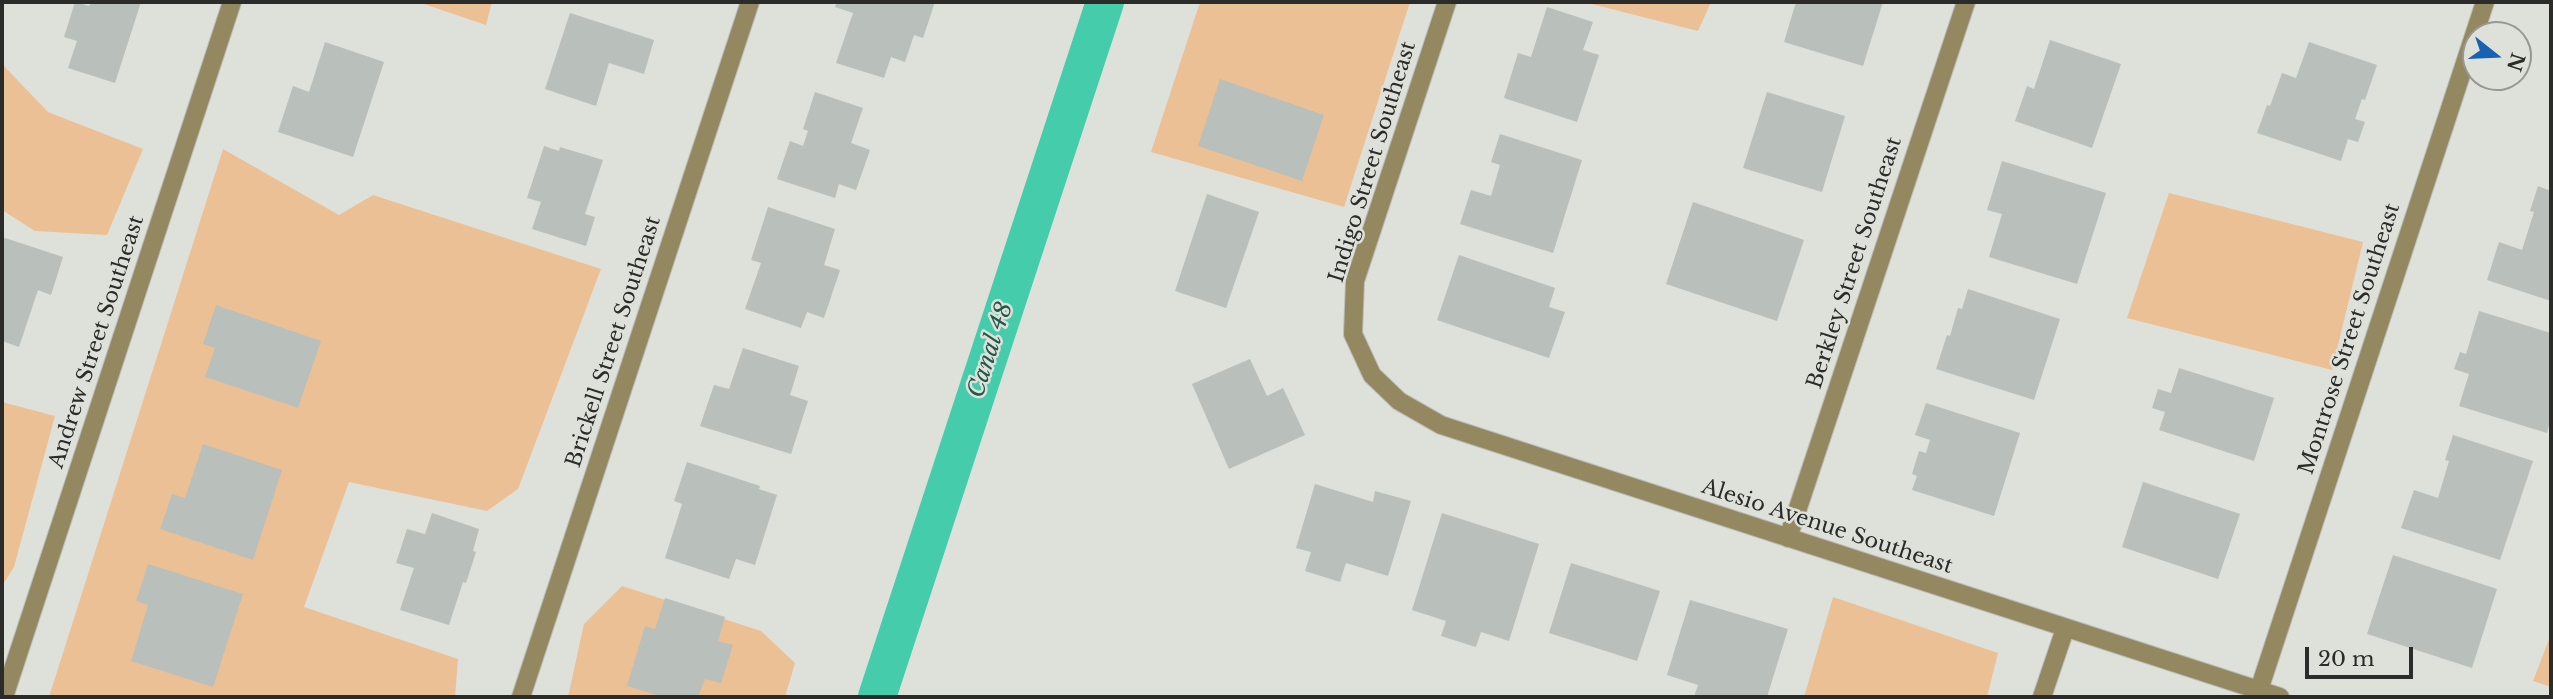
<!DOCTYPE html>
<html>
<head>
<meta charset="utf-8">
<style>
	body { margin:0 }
	#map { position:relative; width:2553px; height:699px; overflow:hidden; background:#dee0da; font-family:"Libre Baskerville",serif }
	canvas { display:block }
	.frame { position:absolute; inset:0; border:4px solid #2b2c29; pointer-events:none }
	.north { position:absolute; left:2462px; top:21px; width:70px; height:70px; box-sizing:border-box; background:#dee0da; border:2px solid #969893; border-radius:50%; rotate:108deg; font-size:19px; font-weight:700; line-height:28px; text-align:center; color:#2b2c29 }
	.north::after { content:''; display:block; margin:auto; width:24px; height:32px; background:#1763b2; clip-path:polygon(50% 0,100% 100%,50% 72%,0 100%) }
	.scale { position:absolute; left:2305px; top:647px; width:108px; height:32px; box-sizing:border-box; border:4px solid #2b2c29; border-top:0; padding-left:9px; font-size:21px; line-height:24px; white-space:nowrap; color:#2b2c29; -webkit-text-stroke:5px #dee0da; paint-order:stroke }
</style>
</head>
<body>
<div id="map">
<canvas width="2553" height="699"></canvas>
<div class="frame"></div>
<div class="north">N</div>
<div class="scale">20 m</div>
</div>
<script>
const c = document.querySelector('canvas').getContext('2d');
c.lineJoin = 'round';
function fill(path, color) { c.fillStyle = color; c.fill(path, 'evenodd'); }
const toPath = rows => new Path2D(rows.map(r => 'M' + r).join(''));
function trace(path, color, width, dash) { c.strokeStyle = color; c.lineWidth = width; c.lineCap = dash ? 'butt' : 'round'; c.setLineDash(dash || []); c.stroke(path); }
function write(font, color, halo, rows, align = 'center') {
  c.font = font + ' "Libre Baskerville",serif'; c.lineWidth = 5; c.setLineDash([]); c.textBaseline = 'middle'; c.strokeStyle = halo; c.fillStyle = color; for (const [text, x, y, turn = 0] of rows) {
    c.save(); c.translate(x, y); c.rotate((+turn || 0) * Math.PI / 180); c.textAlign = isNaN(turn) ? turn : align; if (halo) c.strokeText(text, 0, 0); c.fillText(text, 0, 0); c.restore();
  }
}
const green = toPath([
	[418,2,492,2,486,25],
	[1200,2,1410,2,1344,207,1151,152],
	[1584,2,1711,2,1698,31],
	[2,64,48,112,143,149,107,235,35,231,2,210],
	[223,149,339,215,373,195,601,269,518,489,487,511,349,482,304,607,458,659,455,697,49,697],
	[2169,193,2363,242,2332,370,2127,318],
	[2,402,55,416,14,567,2,586],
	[622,586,761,631,795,663,785,697,568,697,584,624],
	[1833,597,1998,653,1987,697,1804,697],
	[2551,634,2551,687,2533,681]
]);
const canal = toPath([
	[877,697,1105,2]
]);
const building = toPath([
	[75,2,89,6,91,2,141,2,115,83,68,68,77,41,64,37],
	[837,2,935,2,923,38,914,35,905,62,891,57,884,78,836,63,853,13,835,7],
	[1796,2,1883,2,1863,66,1784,42],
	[1547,7,1593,22,1583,50,1599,55,1577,122,1504,98,1518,53,1531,57],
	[570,13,654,40,644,74,609,63,596,106,545,89],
	[2050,40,2121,64,2092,148,2015,121,2027,86,2034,89],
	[325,42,384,62,353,157,278,132,293,86,309,92],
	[2309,42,2377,65,2365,100,2362,99,2355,119,2365,122,2358,142,2348,139,2341,161,2257,133,2267,105,2270,106,2282,73,2296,78],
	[1220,79,1324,115,1302,181,1198,146],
	[815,92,863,108,851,143,870,150,856,190,839,184,835,198,777,179,790,141,803,146,808,131,803,129],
	[1767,92,1845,116,1822,192,1743,168],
	[1500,134,1582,160,1553,253,1460,224,1471,190,1491,196,1500,165,1491,162],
	[544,146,559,151,560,147,603,160,585,214,595,217,586,246,532,229,541,202,527,198],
	[2002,161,2106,193,2077,284,1989,257,2002,214,1987,210],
	[2538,186,2551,191,2551,301,2487,280,2499,242,2522,250,2534,212,2530,211],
	[1207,194,1259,212,1226,308,1175,291],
	[1693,202,1804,240,1777,321,1666,284],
	[768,207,835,229,824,265,840,270,824,318,807,312,801,328,745,309,761,263,751,260],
	[2,237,63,257,51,295,38,290,19,347,2,341],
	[1459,255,1555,288,1549,307,1565,312,1549,358,1437,320],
	[1968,289,2060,319,2034,400,1936,369,1947,335,1950,336,1958,308,1962,309],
	[216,305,321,341,298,408,205,377,215,348,203,344],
	[2479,311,2551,333,2551,418,2547,433,2459,406,2469,374,2454,369,2460,352,2466,354],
	[743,348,799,366,790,395,808,401,791,454,700,426,714,385,729,389],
	[1250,359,1267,396,1283,388,1305,435,1229,469,1192,384],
	[2179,368,2274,398,2254,461,2159,430,2165,412,2152,408,2158,389,2171,393],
	[1926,403,2020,433,1994,516,1912,490,1917,476,1912,474,1919,451,1926,453,1930,440,1915,435],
	[2453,435,2533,461,2500,560,2401,528,2414,490,2438,498,2449,461,2445,460],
	[203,444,282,470,253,560,160,529,172,494,185,498],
	[687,462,760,486,759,489,777,495,755,565,736,559,729,579,665,558,682,504,674,501],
	[2143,482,2240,514,2218,579,2122,547],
	[1315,484,1373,502,1375,491,1411,501,1388,576,1346,563,1340,582,1305,571,1311,552,1296,548],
	[432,513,479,529,473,551,476,552,466,583,463,582,449,625,400,610,414,568,396,563,407,529,425,534],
	[1442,513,1539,544,1509,641,1481,632,1476,647,1441,636,1446,621,1412,610],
	[2393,555,2497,589,2472,668,2367,634],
	[1571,563,1660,591,1637,661,1549,633],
	[148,564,243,594,213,687,131,661,148,605,136,601],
	[665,598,725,617,718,641,733,645,721,683,705,679,698,697,663,697,627,686,645,626,655,629],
	[1690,600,1788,629,1767,697,1694,697,1698,685,1667,675]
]);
const minor = toPath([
	[1447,2,1355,281,1353,334,1372,375,1399,401,1441,425,2280,697],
	[1788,538,1966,2],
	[2259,690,2485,2],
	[4,697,232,2],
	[521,697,750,2],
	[2042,697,2065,629]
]);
const streetNames = [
	["Indigo Street Southeast",1373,162,-73],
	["Berkley Street Southeast",1855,263,-72],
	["Montrose Street Southeast",2350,339,-72],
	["Andrew Street Southeast",97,342,-72],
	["Brickell Street Southeast",614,342,-72],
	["Alesio Avenue Southeast",1827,527,18]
];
const waterNames = [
	["Canal 48",991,350,-72]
];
fill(green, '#ecc095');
trace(canal, '#44ccab', 38);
fill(building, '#b9bfba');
trace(minor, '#babcb7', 20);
trace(minor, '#948860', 18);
write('21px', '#2b2c29', '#dee0da', streetNames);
write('italic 23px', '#205749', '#dee0da', waterNames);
</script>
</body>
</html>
